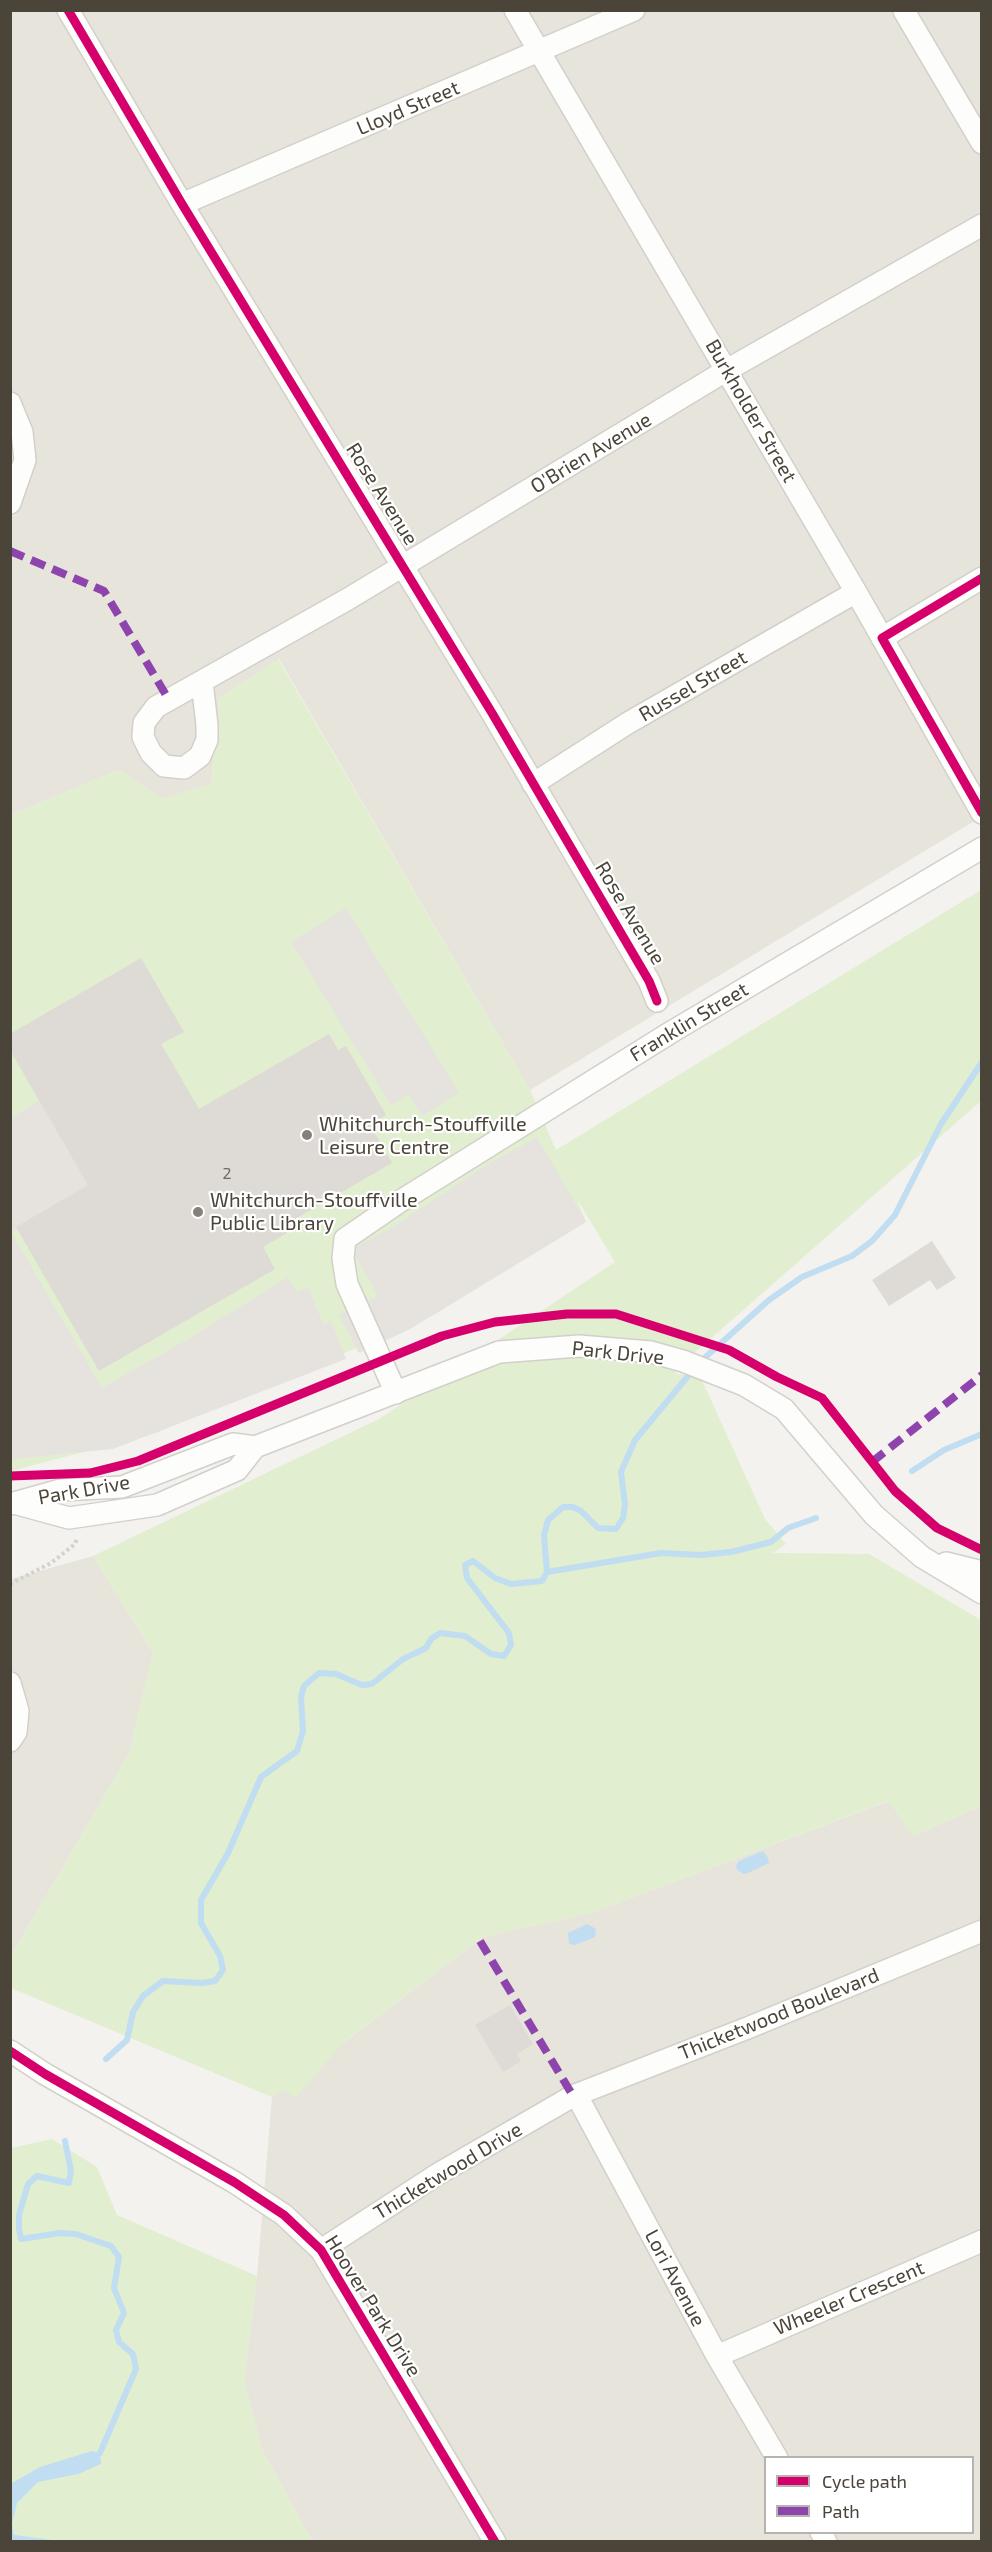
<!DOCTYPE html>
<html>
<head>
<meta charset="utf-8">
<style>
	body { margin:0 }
	#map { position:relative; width:992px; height:2552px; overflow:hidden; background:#f4f2ee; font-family:"Exo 2",sans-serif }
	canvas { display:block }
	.frame { position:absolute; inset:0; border:12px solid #4b4439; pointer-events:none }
	.legend { position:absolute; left:764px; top:2456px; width:210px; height:78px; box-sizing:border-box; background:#fff; border:2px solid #b7b4b0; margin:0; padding:8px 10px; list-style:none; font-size:18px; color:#4b4439 }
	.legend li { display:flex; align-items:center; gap:12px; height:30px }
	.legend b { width:30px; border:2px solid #b7b4b0 }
</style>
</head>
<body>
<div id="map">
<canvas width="992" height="2552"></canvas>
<div class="frame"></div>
<ul class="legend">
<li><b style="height:8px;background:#d6006c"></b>Cycle path</li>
<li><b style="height:8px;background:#8e44ad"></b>Path</li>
</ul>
</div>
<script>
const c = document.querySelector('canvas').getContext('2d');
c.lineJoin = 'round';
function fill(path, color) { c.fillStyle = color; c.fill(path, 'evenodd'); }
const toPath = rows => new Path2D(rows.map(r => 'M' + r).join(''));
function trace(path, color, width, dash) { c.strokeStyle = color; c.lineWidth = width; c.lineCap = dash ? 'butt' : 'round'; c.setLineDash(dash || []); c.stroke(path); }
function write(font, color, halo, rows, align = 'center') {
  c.font = font + ' "Exo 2",sans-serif'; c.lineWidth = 4.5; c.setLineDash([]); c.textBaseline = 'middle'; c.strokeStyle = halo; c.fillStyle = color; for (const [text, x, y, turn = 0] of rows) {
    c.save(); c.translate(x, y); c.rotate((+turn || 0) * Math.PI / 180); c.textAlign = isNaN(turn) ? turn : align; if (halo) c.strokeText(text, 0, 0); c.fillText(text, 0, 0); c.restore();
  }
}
const residential = toPath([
	[11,11,981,11,981,817,530,1090,279,659,219,698,211,784,162,799,119,770,11,815],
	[93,1556,153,1653,129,1754,11,1956,11,1579],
	[889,1801,913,1836,981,1806,981,2541,312,2541,262,2450,244,2381,257,2276,272,2097,483,1937,591,1913],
	[766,2458,972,2458,972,2532,766,2532]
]);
const green = toPath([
	[278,659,530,1090,556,1150,981,890,981,1101,675,1370,677,1374,701,1378,765,1519,786,1544,773,1553,869,1554,981,1620,981,1806,913,1836,888,1801,591,1913,483,1937,344,2042,296,2097,281,2090,272,2097,11,1988,11,1956,129,1754,153,1653,93,1556,379,1419,615,1262,577,1199,586,1222,432,1316,156,1433,11,1471,11,815,119,770,162,799,211,784,219,698],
	[52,2139,97,2167,117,2215,257,2276,244,2381,262,2450,312,2541,11,2542,11,2148]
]);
const parking = toPath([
	[346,908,459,1093,422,1116,409,1094,391,1105,291,942],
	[42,1099,92,1184,11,1232,102,1388,190,1338,288,1277,297,1292,308,1287,323,1324,331,1321,346,1359,113,1449,11,1459,11,1118],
	[537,1137,586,1222,410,1329,359,1353,339,1315,378,1296,352,1249,391,1228,485,1166]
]);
const water = toPath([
	[763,1851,768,1858,769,1863,748,1873,744,1874,737,1870,736,1866,739,1861],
	[587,1924,596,1929,595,1937,575,1945,569,1944,568,1933],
	[92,2451,100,2453,101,2464,78,2474,38,2482,17,2503,12,2523,14,2535,60,2541,11,2541,12,2483,40,2467]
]);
const stream = toPath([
	[700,1362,769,1300,802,1277,852,1256,872,1241,895,1215,941,1124,982,1062],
	[912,1471,944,1450,982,1434],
	[547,1572,661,1553,700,1555,731,1552,771,1542,788,1528,816,1518],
	[106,2059,127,2040,133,2012,143,1996,163,1981,202,1983,215,1981,223,1970,220,1956,201,1923,201,1900,228,1853,261,1777,297,1751,303,1731,301,1697,304,1686,319,1673,336,1674,362,1685,372,1684,403,1659,426,1648,431,1639,440,1633,465,1636,491,1654,504,1656,511,1645,509,1633,467,1578,465,1565,473,1561,495,1578,511,1584,542,1581,547,1572,544,1535,548,1520,563,1507,573,1507,581,1511,598,1528,616,1529,623,1518,625,1505,621,1472,635,1440,693,1370],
	[65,2141,71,2171,69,2183,37,2176,28,2184,19,2215,19,2229,21,2239,60,2233,76,2234,111,2246,119,2257,114,2288,124,2313,116,2330,119,2342,133,2354,136,2369,100,2453]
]);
const building = toPath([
	[141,958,184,1032,161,1044,199,1109,329,1034,338,1050,346,1046,386,1115,370,1125,392,1163,290,1222,294,1229,263,1247,275,1269,99,1371,16,1227,88,1185,10,1050,10,1034],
	[932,1241,956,1278,937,1290,930,1280,889,1306,872,1280],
	[510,2005,533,2044,517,2054,521,2061,503,2072,475,2025]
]);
const path = toPath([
	[10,1584,51,1563,75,1544,77,1538]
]);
const minor = toPath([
	[68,10,182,204,492,713,649,981,657,1001],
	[515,10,856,592,982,813],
	[904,11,982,143],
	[182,204,634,10],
	[10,403,22,432,25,460,10,503],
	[882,638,982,578],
	[202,682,207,725,207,740,200,756,184,768,164,766,151,753,143,737,144,723,156,707,348,599,727,370,982,225],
	[533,784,628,723,856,592],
	[396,1393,347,1284,343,1258,345,1239,399,1202,673,1031,982,848],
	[14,1503,69,1518,157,1505,237,1470,255,1447],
	[10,1504,60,1490,122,1487,233,1444,255,1447,499,1352,579,1346,651,1352,683,1361,744,1385,784,1409,874,1515,922,1557,982,1593],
	[946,1563,982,1572],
	[10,1683,18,1711,16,1732,10,1741],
	[10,2051,45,2074,234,2182,284,2215,321,2250,495,2542],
	[577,2096,717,2356,777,2458],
	[321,2250,438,2174,573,2096,750,2027,982,1931],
	[717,2356,982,2241],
	[821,2532,826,2542]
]);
const quiet = toPath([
	[10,551,104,591,169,700],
	[872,1462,982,1375],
	[480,1941,573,2096]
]);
const cycleway = toPath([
	[68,10,182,204,492,713,649,981,657,1001],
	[982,578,882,638,982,813],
	[10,1476,90,1473,138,1461,442,1336,495,1322,567,1314,616,1314,729,1350,777,1377,822,1398,895,1491,937,1528,982,1550],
	[10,2051,45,2074,234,2182,284,2215,321,2250,495,2542]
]);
const markers = [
	[307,1135,6,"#868178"],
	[198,1212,6,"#868178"]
];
const numberNames = [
	["2",227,1174]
];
const streetNames = [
	["Lloyd Street",408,108,-23],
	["Burkholder Street",751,411,60],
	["O'Brien Avenue",591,453,-31],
	["Rose Avenue",382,494,58],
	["Russel Street",693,686,-30],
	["Rose Avenue",630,913,59],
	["Franklin Street",689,1022,-31],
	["Park Drive",618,1353,6],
	["Park Drive",84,1490,-10],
	["Thicketwood Boulevard",779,2014,-22],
	["Thicketwood Drive",448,2171,-31],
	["Lori Avenue",675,2278,62],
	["Wheeler Crescent",849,2298,-23],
	["Hoover Park Drive",373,2306,58]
];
const poiNames = [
	["Whitchurch-Stouffville",319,1124],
	["Leisure Centre",319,1147],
	["Whitchurch-Stouffville",210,1200],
	["Public Library",210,1223]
];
fill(residential, '#e7e4dc');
fill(green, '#e1eecf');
fill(parking, '#e6e3df');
fill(water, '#c0ddf1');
trace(stream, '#c0ddf1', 6);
fill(building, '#dedbd6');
trace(minor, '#d2d0cb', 24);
trace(path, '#d3d2cc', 4, [3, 3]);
trace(minor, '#fdfdfc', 21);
trace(quiet, '#8e44ad', 8, [15, 8]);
trace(cycleway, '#d6006c', 9);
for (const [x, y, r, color] of markers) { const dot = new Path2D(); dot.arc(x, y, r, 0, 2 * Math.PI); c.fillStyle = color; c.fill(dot); trace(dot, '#fff', 2); }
write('16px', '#706a61', null, numberNames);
write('20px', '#4b4439', '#fff', streetNames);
write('20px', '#4b4439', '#fff', poiNames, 'left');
</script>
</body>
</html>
